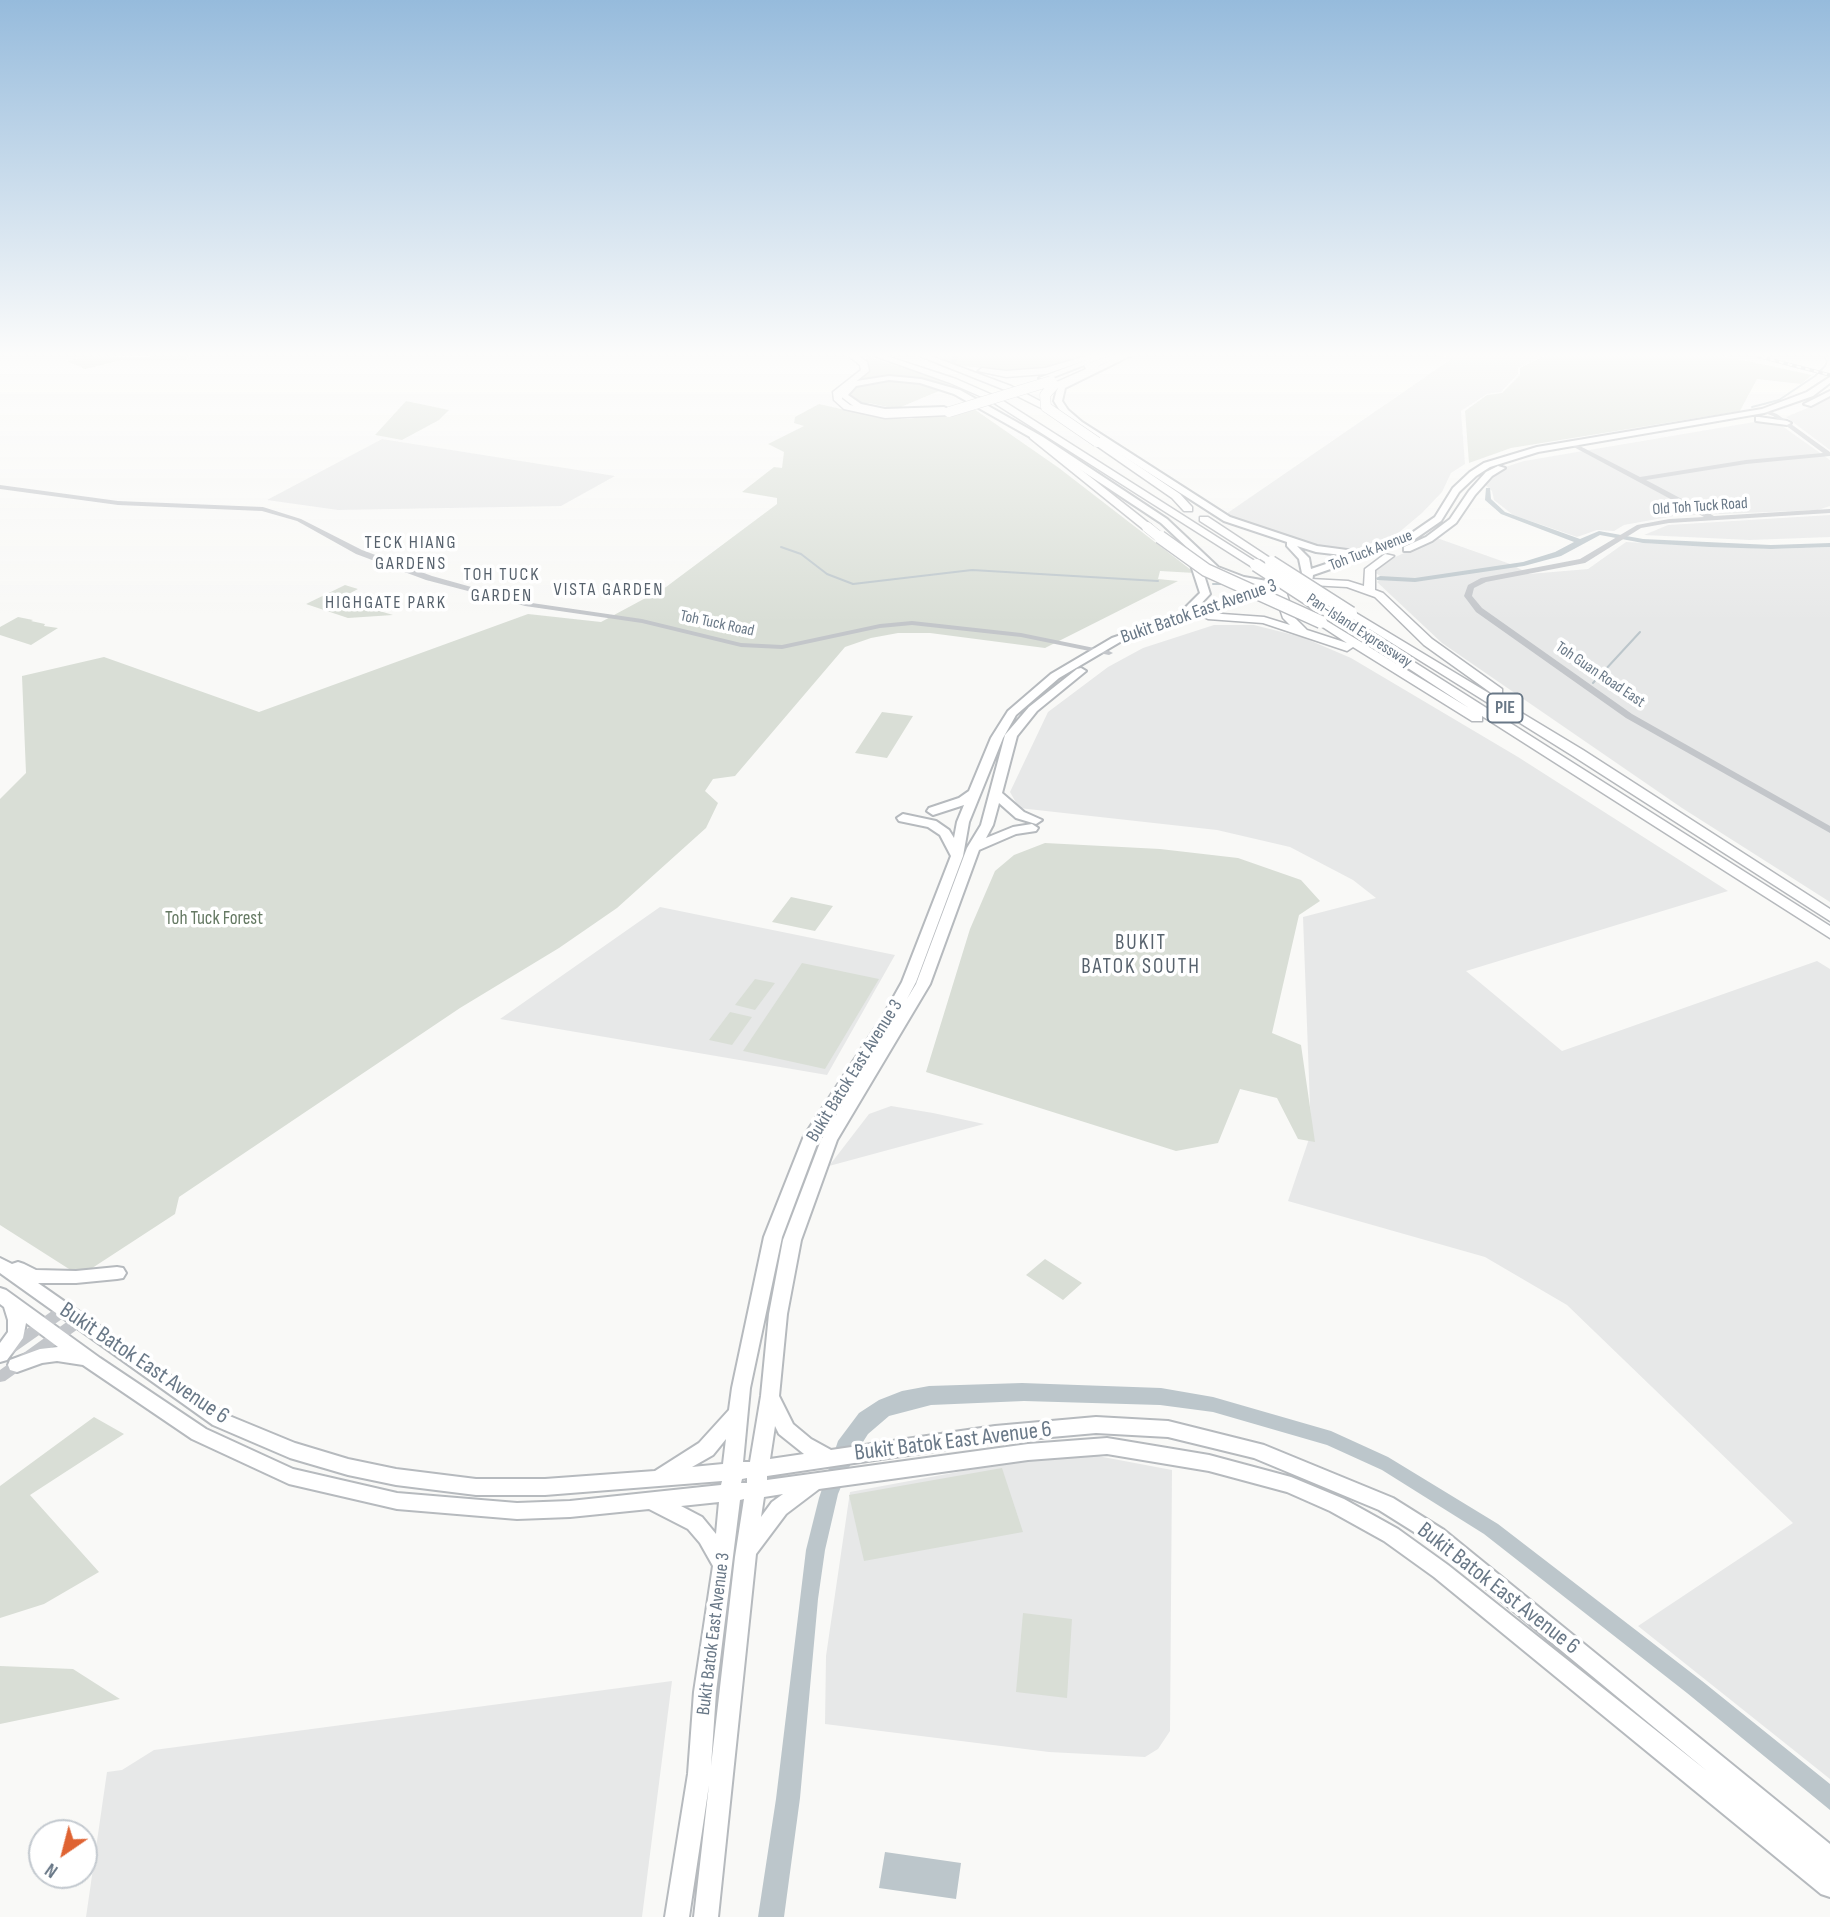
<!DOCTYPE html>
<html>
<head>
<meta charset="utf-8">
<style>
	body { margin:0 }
	#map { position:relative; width:1830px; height:1917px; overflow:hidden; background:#f9f9f7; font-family:"Sofia Sans Condensed",sans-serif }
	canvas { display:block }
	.north { position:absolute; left:28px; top:1819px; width:70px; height:70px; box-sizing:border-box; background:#fff; border:2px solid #c3c9cf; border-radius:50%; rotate:215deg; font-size:19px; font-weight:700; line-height:28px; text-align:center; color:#697887 }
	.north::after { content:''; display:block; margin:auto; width:24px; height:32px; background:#df6332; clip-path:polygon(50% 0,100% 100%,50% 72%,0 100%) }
</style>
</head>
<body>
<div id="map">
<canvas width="1830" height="1917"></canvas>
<div class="north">N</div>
</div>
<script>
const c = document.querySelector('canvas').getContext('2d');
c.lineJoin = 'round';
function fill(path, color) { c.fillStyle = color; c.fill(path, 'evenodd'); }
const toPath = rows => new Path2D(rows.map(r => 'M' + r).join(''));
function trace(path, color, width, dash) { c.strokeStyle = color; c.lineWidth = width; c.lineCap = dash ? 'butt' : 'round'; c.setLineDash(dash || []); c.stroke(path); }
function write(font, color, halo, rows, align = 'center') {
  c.font = font + ' "Sofia Sans Condensed",sans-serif'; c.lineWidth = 7; c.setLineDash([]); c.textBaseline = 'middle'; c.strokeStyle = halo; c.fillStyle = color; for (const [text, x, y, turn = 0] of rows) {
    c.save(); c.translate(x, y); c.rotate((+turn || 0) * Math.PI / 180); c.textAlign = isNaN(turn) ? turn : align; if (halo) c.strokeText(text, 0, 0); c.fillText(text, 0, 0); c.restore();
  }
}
const built = toPath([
	[1438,355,1545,355,1518,368,1518,374,1501,392,1487,394,1461,411,1465,464,1451,473,1442,492,1422,513,1384,545,1361,550,1340,550,1310,544,1226,514,1453,358],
	[1830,394,1830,450,1786,417,1810,407],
	[1760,421,1778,423,1830,460,1830,506,1818,510,1674,516,1624,525,1614,531,1597,530,1577,537,1513,515,1494,500,1492,491,1483,483,1502,468,1524,461],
	[382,439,584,471,615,476,561,506,338,510,267,500],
	[1830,515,1830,537,1750,540,1644,535,1668,525],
	[1437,538,1513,565,1529,574,1588,569,1626,542,1772,549,1830,547,1830,902,1682,808,1442,643,1377,582,1382,577,1374,572,1380,564],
	[1214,625,1254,625,1302,637,1351,658,1518,757,1728,891,1466,971,1562,1051,1817,961,1830,969,1830,1779,1638,1626,1793,1523,1567,1305,1485,1257,1288,1201,1311,1133,1303,917,1376,898,1353,880,1290,847,1217,830,1019,808,1010,792,1048,712,1108,667,1143,648],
	[660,907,895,955,827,1075,500,1019],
	[891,1106,933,1113,984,1124,829,1166,869,1114],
	[1071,1451,1172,1470,1170,1731,1158,1749,1145,1757,1049,1752,825,1724,826,1656,850,1492],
	[672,1681,642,1917,86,1917,107,1772,122,1770,154,1750]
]);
const green = toPath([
	[925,355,1091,355,1045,369,1004,371,956,365],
	[1547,355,1719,355,1812,375,1801,384,1757,379,1740,411,1511,448,1469,463,1465,411,1487,395,1502,393,1520,375,1520,368],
	[190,356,186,360,122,360,85,369,67,361,85,357],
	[870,357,931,377,960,389,903,377,884,376,855,382,868,372,868,363,865,359],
	[885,379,919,381,944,389,896,409,869,403,861,405,848,397,849,392,862,383],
	[406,401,449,410,439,420,402,440,375,435],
	[819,404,881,418,909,419,974,409,1059,468,1195,573,1160,571,1158,579,1178,581,1045,648,930,633,898,633,871,638,845,647,735,776,713,779,705,791,718,803,706,828,617,908,559,948,460,1008,179,1197,175,1214,80,1276,0,1225,0,799,26,773,22,676,104,657,259,712,528,614,601,622,666,587,777,504,777,498,742,492,774,467,782,468,784,452,768,444,804,426,794,423,795,417],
	[345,585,358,589,339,599,393,615,348,618,306,604],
	[18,617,33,620,31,621,45,624,44,626,58,628,31,645,0,635,0,627],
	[882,712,913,716,887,758,855,753],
	[1045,843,1160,849,1238,858,1301,880,1320,901,1299,915,1272,1033,1301,1045,1315,1142,1298,1139,1277,1098,1240,1089,1218,1143,1176,1151,926,1072,970,929,995,871,1014,855],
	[791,897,833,906,815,931,772,922],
	[802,963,879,979,825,1069,743,1051],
	[755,979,775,983,755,1010,735,1005],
	[730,1012,752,1017,732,1045,709,1040],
	[1045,1259,1082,1283,1063,1300,1026,1275],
	[94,1417,124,1434,30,1495,99,1572,44,1604,0,1618,0,1486],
	[1002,1468,1023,1532,864,1561,849,1495],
	[1023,1613,1072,1619,1067,1698,1016,1692],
	[0,1666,73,1669,120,1699,0,1724]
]);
const water = toPath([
	[1022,1383,1161,1388,1213,1397,1331,1431,1388,1457,1498,1524,1702,1681,1830,1784,1830,1810,1687,1693,1484,1534,1382,1470,1327,1445,1213,1412,1160,1405,1024,1401,931,1405,889,1416,868,1434,854,1456,838,1494,825,1550,818,1599,800,1798,784,1917,758,1917,776,1799,806,1550,819,1498,838,1441,859,1413,879,1400,902,1391,929,1386],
	[885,1852,961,1863,956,1899,879,1888]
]);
const stream = toPath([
	[1752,407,1779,400,1815,376,1825,366,1827,361,1824,358],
	[781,547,801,554,827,574,853,584,972,570,1158,581],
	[1213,584,1224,584],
	[1593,683,1640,632]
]);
const canal = toPath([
	[953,355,959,355,956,362,953,364,950,362,953,355],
	[1486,488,1490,488,1491,499,1505,512,1580,539,1599,531,1643,539,1771,545,1830,543,1830,547,1771,549,1710,547,1643,543,1600,535,1561,556,1524,566,1415,582,1377,580,1376,578,1380,576,1415,578,1523,562,1555,552,1574,542,1501,514,1485,500,1486,488]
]);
const minor = toPath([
	[1764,409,1777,414,1830,452,1830,456,1746,464,1646,480,1714,516,1830,509,1830,513,1669,523,1641,528,1585,563,1486,582,1474,588,1472,596,1482,608,1632,714,1830,826,1830,833,1626,718,1476,612,1464,596,1468,585,1481,578,1580,559,1637,525,1669,519,1704,517,1570,445,1570,443,1574,443,1640,477,1746,460,1823,453,1773,416,1762,412,1761,411,1764,409],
	[0,485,118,501,263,507,301,519,362,550,432,576,525,602,642,619,741,643,782,645,880,624,912,621,1021,633,1109,651,1113,653,1109,655,1021,637,912,625,880,628,782,649,741,647,642,623,525,606,426,580,356,554,297,521,262,511,118,505,0,489,0,485],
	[64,1305,69,1306,71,1310,69,1314,5,1359,0,1360,0,1348,59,1306,64,1305],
	[80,1315,85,1316,87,1320,85,1324,5,1381,0,1382,0,1370,75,1316,80,1315]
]);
const major = toPath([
	[1100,355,1110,355,1046,380,1039,378,1100,355],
	[1123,355,1132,355,1065,388,1062,401,1068,410,1082,422,1230,517,1317,546,1362,552,1406,537,1435,517,1453,488,1470,472,1484,463,1537,447,1762,409,1807,392,1830,377,1830,383,1813,396,1764,413,1538,452,1490,467,1476,476,1459,492,1441,521,1412,541,1313,575,1312,583,1306,583,1304,579,1120,642,1059,678,1016,715,1003,738,969,822,963,856,916,982,907,999,916,984,967,848,981,825,1005,735,1029,707,1077,669,1081,668,1086,671,1037,711,1017,736,1002,793,1024,812,1042,820,1036,824,1016,818,999,803,993,825,986,838,1013,827,1032,824,1038,828,1036,831,1016,834,979,850,930,984,837,1140,801,1240,787,1314,779,1396,793,1424,811,1439,831,1450,995,1426,1096,1417,1168,1421,1264,1445,1393,1498,1444,1530,1830,1844,1830,1897,1821,1894,1434,1577,1384,1541,1330,1511,1287,1492,1209,1471,1107,1454,1028,1460,819,1489,786,1514,756,1554,718,1917,694,1917,709,1785,689,1917,665,1917,688,1774,694,1692,713,1566,700,1543,688,1529,649,1509,570,1517,517,1519,397,1509,289,1484,192,1439,83,1365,57,1361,42,1363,17,1372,10,1370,8,1365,10,1360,40,1349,58,1347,26,1323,23,1338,7,1360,0,1362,0,1343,8,1332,8,1320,4,1307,0,1304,0,1288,6,1290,100,1358,206,1429,293,1469,397,1493,517,1503,570,1501,721,1485,722,1481,545,1495,476,1495,396,1485,348,1475,290,1458,213,1425,0,1273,0,1258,12,1264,18,1262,24,1264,36,1270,76,1271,117,1267,123,1268,126,1273,123,1278,117,1279,76,1283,38,1283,227,1415,295,1443,348,1459,396,1469,476,1479,545,1479,655,1471,699,1443,729,1410,732,1388,764,1237,804,1136,883,1016,902,982,951,856,940,835,928,827,899,821,897,818,903,814,936,821,949,830,954,838,957,822,964,805,933,815,927,811,929,808,959,798,969,791,991,738,1008,711,1051,674,1112,638,1183,614,1183,610,1200,593,1188,556,1193,553,1161,523,1037,441,954,394,920,383,889,380,856,386,848,395,861,404,885,409,944,407,948,409,944,411,885,413,856,408,839,395,850,382,889,376,921,379,960,390,1043,437,1167,519,1218,567,1244,577,1273,582,1302,573,1299,559,1287,546,1287,542,1224,521,1076,426,1062,414,1054,401,1058,385,1123,355],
	[1297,546,1316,552,1350,556,1311,569,1309,558,1297,546],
	[1199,559,1212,571,1239,582,1262,586,1196,609,1210,594,1199,559],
	[881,1041,821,1140,783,1240,769,1314,761,1396,750,1462,743,1462,750,1388,782,1237,820,1136,881,1041],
	[775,1426,779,1434,804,1454,770,1459,775,1426],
	[1096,1433,1168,1437,1254,1458,1379,1510,1430,1542,1707,1771,1448,1565,1398,1529,1344,1499,1291,1477,1209,1455,1107,1438,1028,1444,767,1480,767,1476,995,1442,1096,1433],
	[726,1439,723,1464,692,1467,713,1455,726,1439],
	[747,1478,747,1483,741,1483,742,1479,747,1478],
	[783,1494,772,1502,761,1517,764,1497,783,1494],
	[744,1499,735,1557,711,1766,716,1692,740,1500,744,1499],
	[719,1502,716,1534,702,1517,681,1506,719,1502],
	[1830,391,1830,396,1811,406,1804,404,1830,391],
	[1759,417,1787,421,1791,423,1787,425,1756,421,1756,417,1759,417],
	[1498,466,1505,468,1492,476,1475,495,1456,523,1432,541,1410,551,1404,551,1404,547,1426,537,1450,519,1469,491,1486,472,1498,466]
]);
const highway = toPath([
	[848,355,857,355,867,362,869,371,842,393,842,399,850,405,885,412,949,409,954,412,949,415,885,418,844,409,834,400,833,392,861,370,860,365,848,355],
	[872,355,883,355,956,379,997,397,1261,565,1252,567,991,401,950,383,872,355],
	[917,355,928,355,1011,386,1063,413,1055,415,1005,390,917,355],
	[1090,355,1101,355,1046,374,1006,377,978,371,982,368,1006,371,1045,368,1090,355],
	[1114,355,1125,355,1098,366,1099,370,1057,387,1050,385,1086,369,1084,365,1114,355],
	[1030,434,1036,434,1151,525,1151,529,1143,529,1030,438,1030,434],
	[1094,440,1100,440,1180,494,1192,507,1192,511,1184,511,1172,498,1094,444,1094,440],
	[1200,517,1208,517,1276,562,1267,564,1200,521,1200,517],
	[1385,554,1394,556,1375,570,1375,590,1383,593,1432,639,1502,689,1502,695,1494,695,1424,645,1375,597,1347,587,1292,584,1286,581,1292,578,1348,581,1364,586,1365,569,1385,554],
	[1278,582,1284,585,1294,617,1307,630,1347,643,1315,622,1321,619,1325,620,1469,708,1330,617,1336,614,1340,615,1830,926,1830,938,1482,716,1482,721,1472,721,1353,647,1347,651,1263,623,1208,619,1202,616,1208,613,1264,617,1290,625,1283,618,1272,585,1278,582],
	[1351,610,1583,750,1830,909,1830,921,1573,756,1347,615,1347,611,1351,610]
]);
const rail = toPath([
	[1753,355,1830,375]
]);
const highwayBridgeFar1 = toPath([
	[1054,385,1045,395,1046,407,1097,442],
	[949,412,1051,381],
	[1147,527,1162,539]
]);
const highwayBridge = toPath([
	[1160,537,1206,570,1321,622],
	[1271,562,1351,613],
	[1256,565,1316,604]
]);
const farStreetnames = [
	["Old Toh Tuck Road",1700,507,-4],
	["Toh Tuck Avenue",1371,551,-21],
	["Toh Tuck Road",717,624,12],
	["Pan-Island Expressway",1359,631,33],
	["Toh Guan Road East",1600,675,34]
];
const farNeighbourhoodnames = [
	["TECK HIANG",411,543],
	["GARDENS",411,564],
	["TOH TUCK",502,575],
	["GARDEN",502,596],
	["VISTA GARDEN",609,590],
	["HIGHGATE PARK",386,603]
];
const shields = [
	[1505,708,35]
];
const shieldNames = [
	["PIE",1505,708]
];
const streetNames = [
	["Bukit Batok East Avenue 3",1199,612,-19],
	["Bukit Batok East Avenue 3",855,1071,-58],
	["Bukit Batok East Avenue 3",714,1634,-83]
];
const parkNames = [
	["Toh Tuck Forest",214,919]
];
const neighbourhoodNames = [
	["BUKIT",1141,944],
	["BATOK SOUTH",1141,968]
];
const nearStreetnames = [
	["Bukit Batok East Avenue 6",144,1364,34],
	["Bukit Batok East Avenue 6",953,1442,-7],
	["Bukit Batok East Avenue 6",1498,1589,38]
];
fill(built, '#e7e8e8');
fill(green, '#d9ded6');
fill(water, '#bcc6cb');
trace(stream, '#bcc6cb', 2);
fill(canal, '#bcc6cb');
trace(major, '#b6babe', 4);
trace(highway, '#b6b9bd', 3);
fill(minor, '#c3c6ca');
fill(major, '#fff');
fill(highway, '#fff');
trace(rail, '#a4aab0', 3.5);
trace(rail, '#fff', 2, [4.5]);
trace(highwayBridgeFar1, '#b6b9bd', 11, []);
trace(highwayBridge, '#b6b9bd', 15, []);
trace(highwayBridgeFar1, '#fff', 10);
trace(highwayBridge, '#fff', 12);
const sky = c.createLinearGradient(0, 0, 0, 623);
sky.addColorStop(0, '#96bbdc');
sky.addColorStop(0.57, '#fcfcfb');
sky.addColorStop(1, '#fcfcfb00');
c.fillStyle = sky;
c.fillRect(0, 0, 1830, 623);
write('16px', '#697887', '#fff', farStreetnames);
c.letterSpacing = '2px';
write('18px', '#57626d', '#fff', farNeighbourhoodnames);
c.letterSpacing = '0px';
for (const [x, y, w] of shields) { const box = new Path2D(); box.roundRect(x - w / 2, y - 14.5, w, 29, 5); c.fillStyle = '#fff'; c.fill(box); trace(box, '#697887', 2); }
write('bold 18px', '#697887', null, shieldNames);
write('19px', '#697887', '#fff', streetNames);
write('19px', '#667a64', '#fff', parkNames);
c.letterSpacing = '2px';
write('21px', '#57626d', '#fff', neighbourhoodNames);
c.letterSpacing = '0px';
write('23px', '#697887', '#fff', nearStreetnames);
</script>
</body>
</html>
